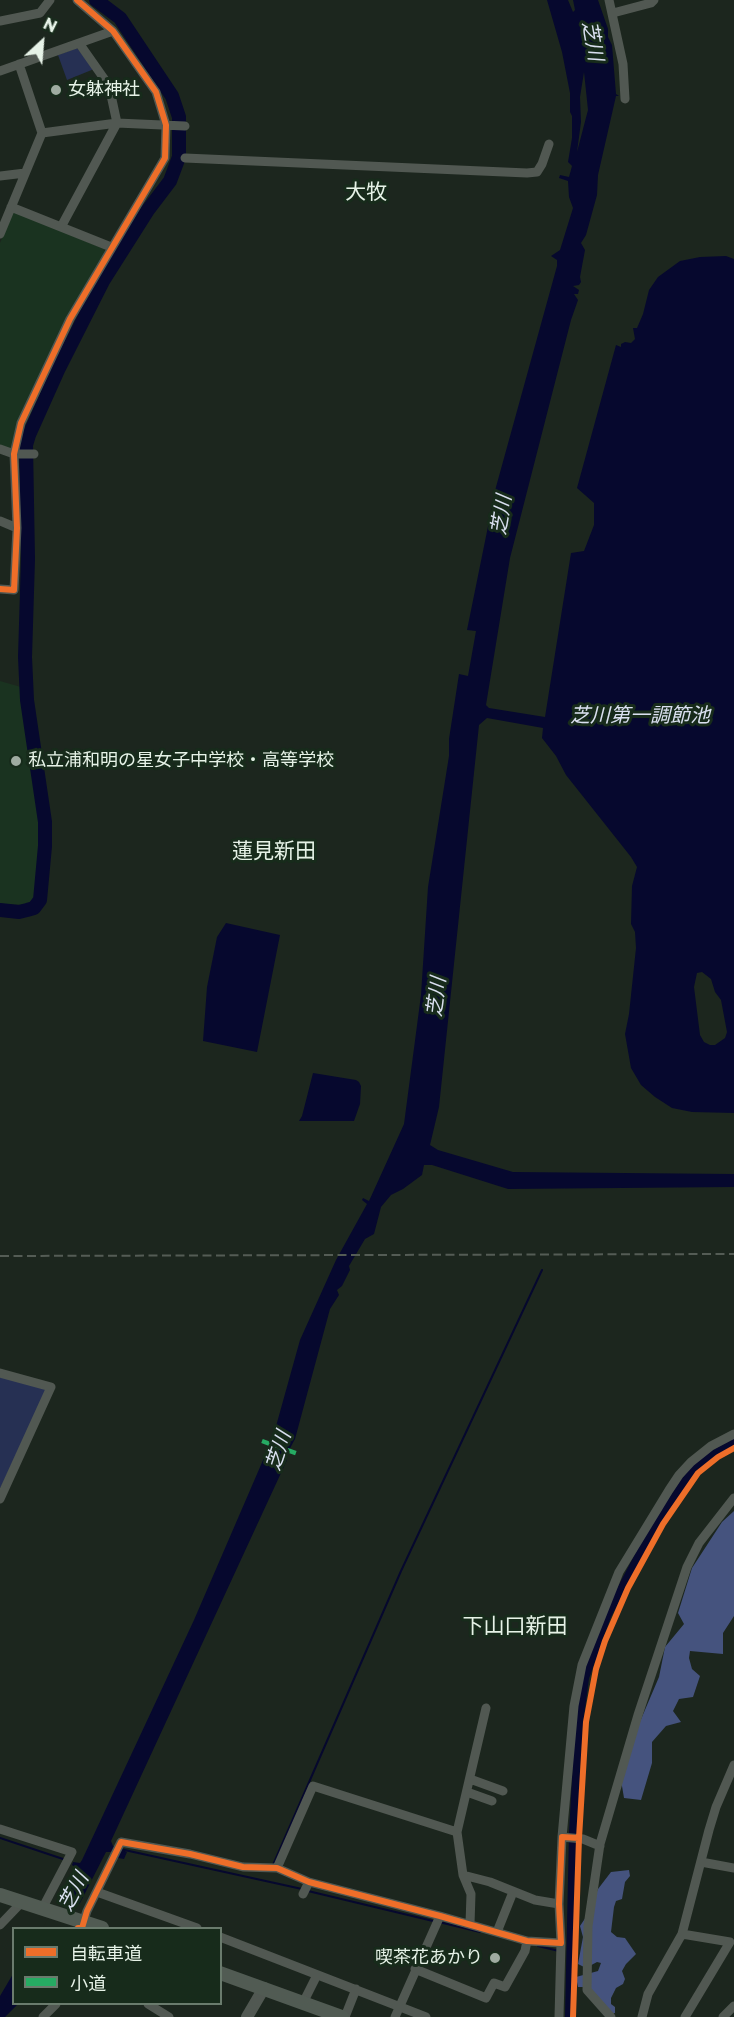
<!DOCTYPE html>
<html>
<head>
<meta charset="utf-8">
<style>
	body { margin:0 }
	#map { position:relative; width:734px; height:2017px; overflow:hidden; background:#1c261e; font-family:Montserrat,"Noto Sans JP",sans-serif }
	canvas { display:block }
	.legend { position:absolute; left:12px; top:1927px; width:210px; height:78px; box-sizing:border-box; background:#172b1b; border:2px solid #6a7b6d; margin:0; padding:8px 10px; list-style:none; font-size:18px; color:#e6f2e7 }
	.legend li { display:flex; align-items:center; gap:12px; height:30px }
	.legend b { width:30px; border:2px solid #6a7b6d }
	.north { position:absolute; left:12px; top:12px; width:60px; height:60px; -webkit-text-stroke:4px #172b1b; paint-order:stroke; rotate:26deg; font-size:16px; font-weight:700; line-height:24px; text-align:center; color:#e6f2e7 }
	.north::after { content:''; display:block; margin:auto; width:21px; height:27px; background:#e6f2e7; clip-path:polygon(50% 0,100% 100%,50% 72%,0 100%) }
</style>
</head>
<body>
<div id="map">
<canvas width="734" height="2017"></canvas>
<ul class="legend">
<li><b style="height:8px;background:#ee6e29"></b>自転車道</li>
<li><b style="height:8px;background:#26ab63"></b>小道</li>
</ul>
<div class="north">N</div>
</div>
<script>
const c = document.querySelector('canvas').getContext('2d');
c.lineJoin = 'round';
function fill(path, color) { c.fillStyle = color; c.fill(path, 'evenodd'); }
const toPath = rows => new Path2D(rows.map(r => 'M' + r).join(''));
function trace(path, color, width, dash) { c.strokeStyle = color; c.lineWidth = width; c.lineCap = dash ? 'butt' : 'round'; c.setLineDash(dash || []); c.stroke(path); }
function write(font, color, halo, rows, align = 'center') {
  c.font = font + ' Montserrat,"Noto Sans JP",sans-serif'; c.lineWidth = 6; c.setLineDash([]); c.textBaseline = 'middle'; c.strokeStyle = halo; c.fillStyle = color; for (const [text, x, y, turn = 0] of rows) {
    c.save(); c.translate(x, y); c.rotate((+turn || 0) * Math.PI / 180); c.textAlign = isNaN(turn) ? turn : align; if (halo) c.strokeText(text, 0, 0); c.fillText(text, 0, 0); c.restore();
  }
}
const built = toPath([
	[16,212,104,249,105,252,13,447,9,449,0,445,0,243,13,213],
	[0,681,21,687,42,834,36,893,33,900,27,905,0,904]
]);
const green = toPath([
	[77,48,94,69,67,80,58,55],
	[0,1377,47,1389,0,1489]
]);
const forest = toPath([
	[734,1511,734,1616,723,1633,723,1654,690,1651,689,1658,692,1669,700,1676,693,1697,679,1699,673,1711,681,1722,666,1726,652,1742,652,1763,641,1800,624,1798,621,1780,636,1731,659,1677,665,1647,684,1624,678,1613,692,1568,722,1522],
	[629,1870,630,1876,625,1882,622,1899,616,1901,614,1907,611,1932,617,1937,625,1938,636,1954,626,1964,622,1971,625,1979,623,1984,616,1988,611,1998,611,2004,615,2007,615,2013,611,2014,583,1987,578,1987,576,1977,598,1971,601,1963,597,1962,586,1968,578,1964,583,1937,580,1926,588,1914,598,1889,611,1872]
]);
const water = toPath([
	[547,0,568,0,573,12,575,10,573,0,598,0,608,29,608,37,612,45,616,94,619,96,616,96,598,175,597,195,586,235,581,243,585,250,580,277,581,282,579,285,573,286,579,290,578,294,574,294,578,300,571,320,510,558,486,705,489,708,545,717,571,553,584,551,594,525,594,503,577,488,616,345,621,347,621,344,625,342,631,343,635,339,633,328,637,328,643,314,649,290,658,277,680,261,700,257,726,256,734,259,734,1113,692,1112,672,1108,655,1097,641,1085,631,1068,625,1034,629,1014,636,948,635,932,631,924,632,886,637,867,631,857,566,775,556,756,542,738,543,728,487,718,479,725,439,1107,430,1145,438,1150,513,1172,734,1174,734,1187,508,1189,432,1165,424,1165,422,1175,403,1189,391,1195,381,1207,374,1234,365,1239,349,1266,350,1270,342,1286,337,1290,339,1295,330,1309,295,1439,287,1454,287,1460,111,1841,113,1846,127,1852,124,1859,118,1858,112,1852,106,1852,80,1903,62,1928,46,1928,76,1868,72,1865,73,1862,80,1863,82,1860,194,1620,273,1437,300,1340,336,1260,367,1204,362,1200,363,1198,369,1201,404,1124,421,995,428,887,449,756,449,739,459,674,468,676,476,631,467,630,496,487,557,266,557,260,551,256,560,250,573,208,569,197,568,181,559,178,560,175,569,177,572,166,568,162,572,138,572,116,570,112,570,93,562,52],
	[584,72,588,110,577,152,581,122,580,97],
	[702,972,711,979,715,992,721,1000,727,1032,725,1038,715,1045,710,1045,704,1042,700,1035,694,987,697,973],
	[226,923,280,935,257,1052,203,1041,207,987,217,937],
	[313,1073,356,1080,359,1082,361,1086,360,1104,354,1121,299,1121,302,1116],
	[13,1974,14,2004,18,2004,5,2017,0,2017,0,1996]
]);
const pier = toPath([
	[60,1894,82,1905,66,1928,43,1928]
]);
const stream = toPath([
	[0,1838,66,1860],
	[120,1849,302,1889],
	[273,1865,401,1571,542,1270],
	[308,1891,433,1921],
	[439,1922,480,1932],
	[538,1946,559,1951]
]);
const canal = toPath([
	[569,2017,573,1833,579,1724,585,1678,607,1616,651,1532,685,1481,699,1464,712,1455,734,1443]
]);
const river = toPath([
	[0,910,19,912,27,910,34,908,40,900,45,846,45,822,27,700,25,657,28,559,26,445,29,435,59,368,103,281,148,210,170,181,179,157,179,117,172,96,120,18,96,0]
]);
const minor = toPath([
	[609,0,623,64,625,99],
	[613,13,651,3,654,0],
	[0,21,40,13,50,0],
	[0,71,113,31],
	[42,133,117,123,185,126],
	[185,158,527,173,537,172,542,164,549,144],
	[0,176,25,173],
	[11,207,111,247],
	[61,227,117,123,111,95,105,80,79,43],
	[0,234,42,133,19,64],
	[0,449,14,454,34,454],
	[0,521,17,528],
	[0,589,14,590,17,528,14,454,21,423,70,319,165,158,166,125,156,92,113,31,77,0],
	[0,1373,51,1387,0,1499],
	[470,1779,503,1791],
	[467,1792,492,1801],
	[0,1829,72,1852,42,1909],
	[562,1837,583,1839,600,1846],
	[701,1862,734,1868],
	[277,1868,313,1786,457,1832],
	[463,1875,490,1882,535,1900,559,1904],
	[97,1892,197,1928],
	[303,1894,309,1882],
	[470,1924,471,1894,463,1875,457,1832,486,1708],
	[0,1925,22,1902],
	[82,1926,87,1911,121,1842,190,1854,243,1867,277,1868,309,1882,440,1916,527,1941,561,1943],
	[497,1932,513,1892],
	[682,1934,730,1942,685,2017],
	[220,1937,426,2017],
	[415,1969,486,1998,494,1983,505,1987,525,1951,527,1941],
	[303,2003,317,1975],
	[148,2004,169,2017],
	[43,2017,56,2004],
	[345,2017,356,1989],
	[395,2017,440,1916],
	[559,2017,561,1943,559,1904,562,1837,574,1706,582,1665,619,1572,669,1490,679,1475,691,1462,711,1446,734,1434],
	[611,2017,587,1990,588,1926,600,1844,638,1715,687,1567,699,1543,734,1498],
	[642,2017,648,1994,682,1934,709,1830,716,1807,734,1765],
	[723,2017,734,2006]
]);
const tertiary = toPath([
	[247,2017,264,1988]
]);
const secondary = toPath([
	[0,1895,102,1928],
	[220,1973,342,2017]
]);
const rail = toPath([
	[0,1256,734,1254]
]);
const quiet = toPath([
	[262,1441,298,1454]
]);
const cycleway = toPath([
	[0,589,14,590,17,528,14,454,21,423,70,319,165,158,166,125,156,92,113,31,77,0],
	[78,1928,82,1928,87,1911,121,1842,190,1854,243,1867,277,1868,309,1882,440,1916,527,1941,561,1943,559,1904,562,1837,579,1838],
	[573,2017,579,1838,586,1722,596,1669,605,1641,628,1588,663,1524,698,1473,718,1457,734,1448]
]);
const markers = [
	[56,90,6,"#9faba1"],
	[16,761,6,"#9faba1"],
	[495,1958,6,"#9faba1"]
];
const poiNames = [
	["女躰神社",68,90],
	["私立浦和明の星女子中学校・高等学校",28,761],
	["喫茶花あかり",483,1958,"right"]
];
const waterNames = [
	["芝川",592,41,80],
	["芝川",502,515,-81],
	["芝川第一調節池",640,716],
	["芝川",437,997,-83],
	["芝川",279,1451,-72],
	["芝川",74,1892,-62]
];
const quarterNames = [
	["大牧",366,193],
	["蓮見新田",274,852],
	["下山口新田",515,1627]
];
fill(built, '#1a3320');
fill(green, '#263053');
fill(forest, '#45537e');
fill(water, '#06082e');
fill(pier, '#1c261e');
trace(stream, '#06082e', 2);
trace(canal, '#06082e', 8);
trace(river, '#06082e', 14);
trace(minor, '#515852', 9);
trace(tertiary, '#515852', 12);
trace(secondary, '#515b53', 14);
trace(rail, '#545c55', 2, [9, 4.5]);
trace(quiet, '#26ab63', 4.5, [9, 4.5]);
trace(cycleway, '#ee6e29', 6);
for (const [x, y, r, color] of markers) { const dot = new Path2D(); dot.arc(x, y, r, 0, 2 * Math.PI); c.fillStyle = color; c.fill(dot); trace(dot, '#172b1b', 2); }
write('18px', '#e6f2e7', '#172b1b', poiNames, 'left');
write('italic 20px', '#dae0f0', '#172b1b', waterNames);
write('21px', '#e6f2e7', '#172b1b', quarterNames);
</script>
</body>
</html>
